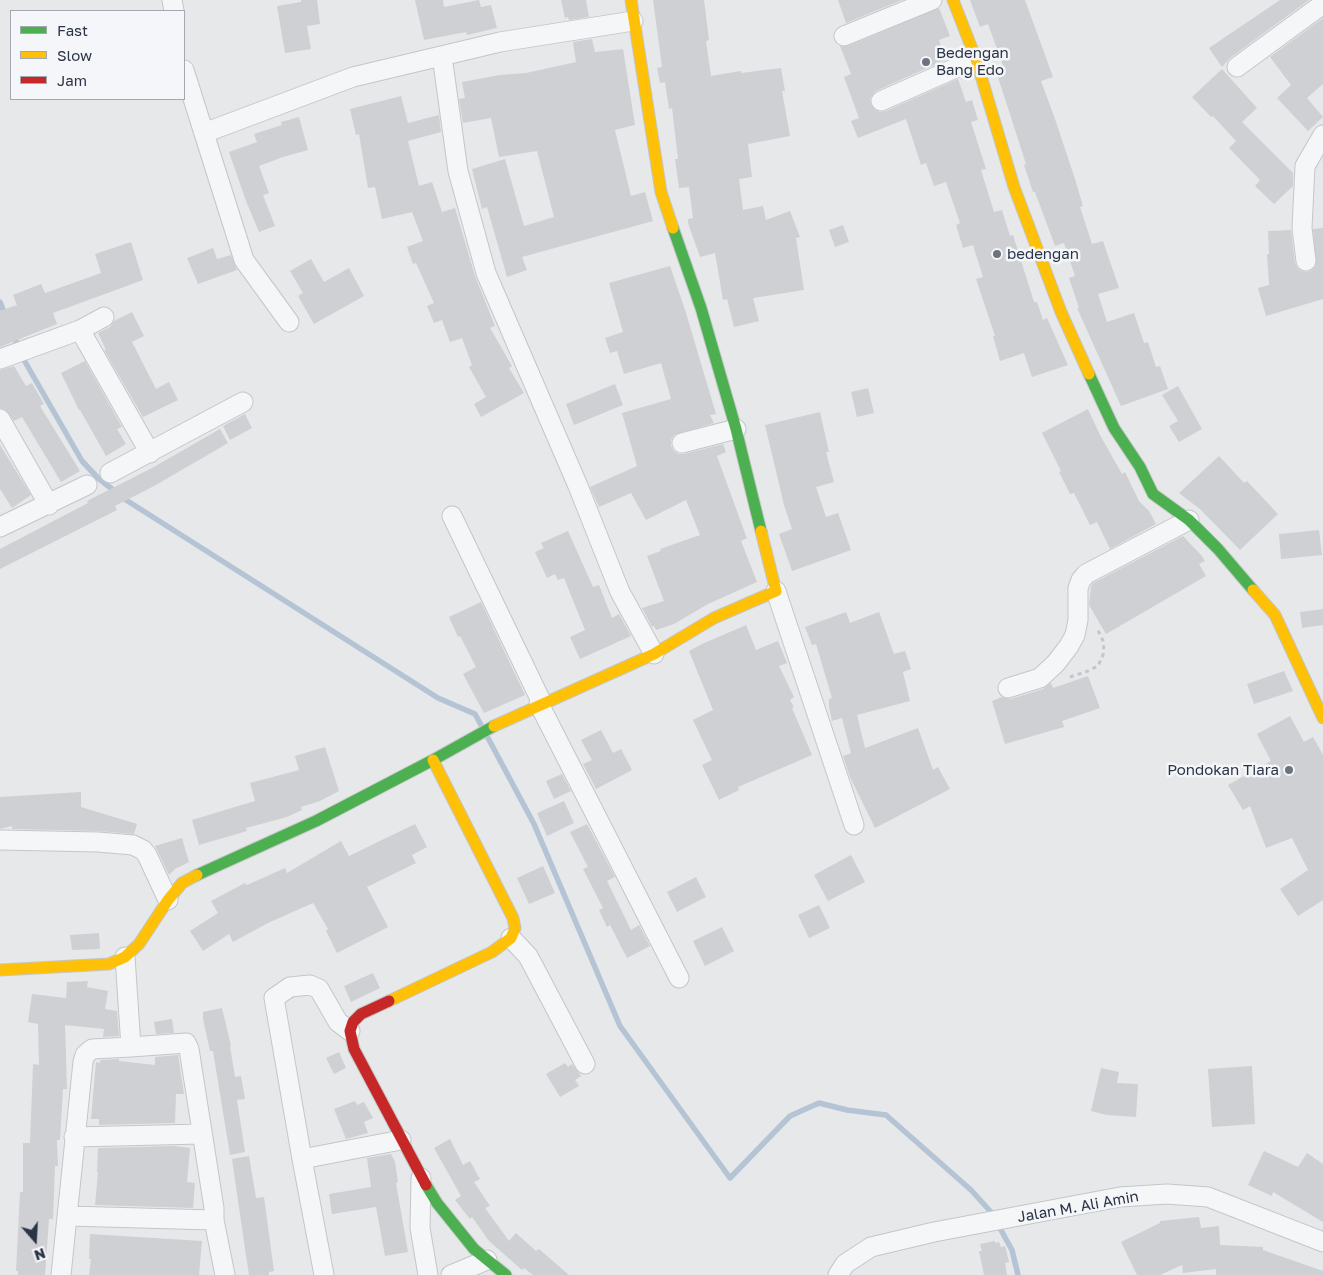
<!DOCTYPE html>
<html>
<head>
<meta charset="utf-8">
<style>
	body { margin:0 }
	#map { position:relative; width:1323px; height:1275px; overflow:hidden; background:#e6e8ea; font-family:"Golos Text",sans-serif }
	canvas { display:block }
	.legend { position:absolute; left:10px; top:10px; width:175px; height:90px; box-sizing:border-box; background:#f4f6f9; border:1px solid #a4a8b1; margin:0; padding:6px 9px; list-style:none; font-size:15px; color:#2b3445 }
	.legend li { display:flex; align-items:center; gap:10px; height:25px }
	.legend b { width:25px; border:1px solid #a4a8b1 }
	.north { position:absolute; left:10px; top:1215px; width:50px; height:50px; -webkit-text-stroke:4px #f4f6f9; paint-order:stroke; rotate:161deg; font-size:14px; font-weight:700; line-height:20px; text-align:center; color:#2b3445 }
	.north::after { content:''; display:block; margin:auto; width:18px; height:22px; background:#2b3445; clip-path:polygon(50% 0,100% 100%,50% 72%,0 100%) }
</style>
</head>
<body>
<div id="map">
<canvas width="1323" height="1275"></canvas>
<ul class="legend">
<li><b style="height:6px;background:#4caf50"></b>Fast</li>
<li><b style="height:6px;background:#ffc107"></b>Slow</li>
<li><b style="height:6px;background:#c62828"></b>Jam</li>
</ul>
<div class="north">N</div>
</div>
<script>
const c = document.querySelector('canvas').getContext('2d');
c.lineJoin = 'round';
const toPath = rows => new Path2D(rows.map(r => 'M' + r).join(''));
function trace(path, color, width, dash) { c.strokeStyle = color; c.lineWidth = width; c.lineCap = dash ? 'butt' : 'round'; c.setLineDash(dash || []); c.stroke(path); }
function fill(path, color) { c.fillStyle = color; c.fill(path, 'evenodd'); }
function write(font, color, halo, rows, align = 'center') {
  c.font = font + ' "Golos Text",sans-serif'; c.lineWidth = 5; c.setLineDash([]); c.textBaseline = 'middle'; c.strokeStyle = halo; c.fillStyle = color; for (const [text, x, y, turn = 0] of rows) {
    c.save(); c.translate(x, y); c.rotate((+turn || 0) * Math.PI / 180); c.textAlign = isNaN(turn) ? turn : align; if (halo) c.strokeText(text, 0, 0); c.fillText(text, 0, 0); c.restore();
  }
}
const stream = toPath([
	[0,302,6,317],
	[13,334,24,360,82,461,98,478,126,500,438,698,475,714,481,725],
	[488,738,534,824,620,1026,730,1178,790,1116,819,1103,847,1110,886,1115,971,1190,991,1212,1012,1250,1018,1275]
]);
const building = toPath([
	[301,0,317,0,320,24,307,26,311,49,285,53,277,6,301,2],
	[415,0,443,0,444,7,479,0,481,7,491,5,497,28,467,35,466,32,424,40],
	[561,0,586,0,589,17,569,20,568,17,565,18],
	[653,0,704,0,709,40,706,41,711,76,741,71,741,73,781,68,785,91,782,91,790,136,748,144,752,177,739,179,743,210,763,206,766,220,790,211,800,237,796,238,804,290,753,298,759,321,734,327,727,299,723,300,715,253,700,257,688,223,688,219,693,218,689,187,679,188,675,159,678,159,672,108,669,109,665,82,660,83,657,68,662,67],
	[838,0,902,0,846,23],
	[970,0,1025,0,1053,77,1041,81,1054,116,1075,179,1083,206,1080,207,1092,244,1103,241,1119,288,1098,294,1107,322,1134,313,1144,343,1148,342,1156,367,1160,366,1168,389,1121,406,1077,308,1079,308,1069,278,1075,276,1064,243,1055,246,1035,192,1033,192,1024,165,1026,164,996,71,1004,68,988,24,980,27],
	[1280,0,1309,0,1230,58,1222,67,1209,48],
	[939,8,950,36,939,40,945,60,876,91,872,95,870,99,871,105,875,110,880,112,886,111,958,79,966,102,972,100,978,120,971,122,986,169,981,170,994,212,1002,210,1010,236,1013,235,1034,302,1037,302,1043,320,1047,318,1068,365,1032,377,1024,353,1000,361,993,336,995,336,976,279,983,277,973,245,963,248,956,225,960,223,946,182,934,186,926,163,921,165,906,119,858,138,851,121,859,118,844,77,851,74,840,46,848,46],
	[1323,18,1323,84,1307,98,1323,117,1308,131,1277,98,1291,85,1270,57],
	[592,39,595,52,623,49,635,125,615,130,631,196,645,192,653,221,522,257,527,270,507,277,487,207,482,209,472,169,505,159,524,226,554,217,537,151,499,157,491,118,463,123,459,99,465,98,462,82,500,75,526,73,576,62,573,42],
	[1222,69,1257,108,1242,122,1293,173,1293,186,1274,204,1255,186,1260,180,1229,148,1236,141,1213,116,1211,117,1192,97],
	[401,96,408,123,439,115,441,132,408,141,419,186,432,182,442,212,455,208,475,276,495,326,490,328,512,366,509,368,524,393,481,417,474,404,486,397,469,367,472,365,462,338,450,342,442,320,434,323,427,306,434,303,416,263,413,264,407,247,423,241,412,212,382,219,375,187,368,188,359,134,356,135,350,109],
	[299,117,308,150,283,157,259,166,269,193,263,195,275,226,259,232,246,201,229,152,257,142,254,134,282,125,281,122],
	[843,225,849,242,835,247,829,230],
	[1323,228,1323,299,1266,316,1258,288,1269,285,1267,254,1269,254,1268,231,1291,230,1295,263,1297,267,1301,271,1307,272,1312,270,1316,265,1313,229],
	[131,242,143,280,53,313,57,324,0,347,0,311,17,305,13,295,41,284,45,293,101,273,95,254],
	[213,248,217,259,231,255,237,270,198,284,187,258],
	[311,259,324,282,349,268,364,296,314,324,298,296,303,293,290,271],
	[670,266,686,313,716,414,710,415,714,423,674,435,671,440,671,446,674,451,679,454,684,454,723,444,726,452,717,456,746,536,747,538,741,541,757,582,708,604,674,624,656,630,654,626,652,627,642,608,664,601,647,556,661,551,660,549,700,535,686,500,646,520,631,493,599,507,590,487,637,466,622,413,671,399,661,363,624,374,617,351,610,353,605,338,623,332,609,283],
	[132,312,144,336,132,342,156,389,169,382,178,400,143,417,104,350,106,350,98,333,110,327,114,321],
	[85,361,122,427,117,429,126,444,106,456,80,410,79,410,61,373],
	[14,366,26,386,32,383,44,404,40,406,80,471,61,482,22,417,14,421,6,410,0,408,0,370],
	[615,384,623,405,574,425,566,404],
	[1178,386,1202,429,1179,442,1169,426,1178,421,1162,395],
	[868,388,874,413,857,417,851,392],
	[1088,409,1100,435,1122,474,1125,472,1139,501,1149,511,1156,524,1110,549,1097,522,1090,525,1074,493,1070,494,1059,472,1061,471,1042,433],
	[820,412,829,452,826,452,834,482,816,487,826,517,838,513,851,550,792,571,779,534,792,529,784,505,765,425],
	[245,414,252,428,230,440,223,426],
	[220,429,228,443,156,485,115,506,117,510,0,569,0,549,88,503,87,501,152,468],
	[0,445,31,495,12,508,0,489],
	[1219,456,1244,483,1247,481,1278,514,1240,550,1200,509,1179,493],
	[1319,530,1322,555,1281,559,1279,534],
	[568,531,593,587,599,585,612,618,619,614,631,636,580,659,570,637,585,630,564,578,558,580,555,574,547,578,535,552,544,548,541,543],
	[1183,536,1201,555,1205,561,1199,564,1206,576,1106,634,1089,605,1091,586,1093,583],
	[481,602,525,695,484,713,463,674,476,667,460,636,458,637,449,617],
	[1323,609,1323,625,1302,628,1300,612],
	[846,612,850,623,879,612,894,654,905,651,911,669,903,672,910,701,857,715,865,748,918,728,933,770,938,767,950,789,875,828,850,777,843,756,851,753,842,718,832,721,829,706,829,699,832,698,816,644,812,645,805,627],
	[746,625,756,650,778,641,787,663,779,666,794,697,790,700,794,707,792,708,812,755,738,787,739,790,719,800,702,765,712,760,693,720,713,710,689,651,702,644],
	[1284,671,1293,691,1254,704,1247,684],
	[1088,676,1100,708,1062,721,1064,727,1005,744,992,701,1002,697,1011,699,1043,689,1051,683,1053,688],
	[1290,716,1304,742,1313,737,1323,755,1323,900,1298,916,1280,889,1308,870,1292,838,1266,848,1250,806,1243,810,1228,785,1271,761,1257,734],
	[601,730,613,753,621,749,632,770,596,789,583,764,592,760,581,740],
	[325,747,339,791,320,801,301,807,302,810,287,817,246,828,247,831,199,845,192,820,255,801,250,783,299,770,295,756],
	[562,774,571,791,554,799,546,781],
	[81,792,81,807,137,824,134,834,98,831,12,829,12,826,0,829,0,797],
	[564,801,574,823,547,836,537,813],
	[415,824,427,847,412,855,416,863,367,887,388,927,337,953,326,931,328,929,313,903,268,923,233,942,229,934,203,951,190,931,218,913,211,901,245,883,247,885,285,868,287,873,341,841,349,856],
	[587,824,615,877,607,881,631,930,639,925,650,946,627,958,610,925,607,927,599,910,603,908,583,869,588,867,570,832],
	[182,838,189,862,175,869,169,875,155,846],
	[851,855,865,882,828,901,814,875],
	[543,866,555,893,529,904,517,878],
	[696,877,706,897,677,912,667,892],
	[819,905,830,928,809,938,798,915],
	[722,927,734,951,705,966,693,941],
	[99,933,100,949,72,950,70,935],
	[373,973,380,988,351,1002,344,986],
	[88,981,87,987,108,991,105,1009,117,1011,119,1036,103,1037,104,1029,65,1025,67,1089,63,1089,60,1140,57,1140,58,1166,55,1166,53,1219,49,1219,45,1275,18,1275,18,1271,16,1271,20,1192,23,1192,23,1143,30,1143,33,1064,39,1065,38,1024,28,1022,32,994,66,998,67,982],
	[222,1008,231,1046,230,1047,235,1077,241,1076,245,1099,237,1100,245,1152,230,1155,213,1051,210,1051,203,1019,203,1012],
	[172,1019,174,1033,156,1034,154,1022],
	[339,1052,346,1068,334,1074,326,1058],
	[178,1055,184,1094,176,1094,175,1123,99,1125,99,1119,91,1119,96,1062,100,1063,100,1060,119,1059,119,1061,155,1065,155,1057],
	[565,1063,568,1067,572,1064,581,1076,575,1080,579,1086,560,1097,546,1074],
	[1252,1066,1255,1124,1212,1127,1208,1069],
	[1101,1068,1119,1072,1117,1083,1138,1084,1136,1117,1107,1115,1091,1111],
	[355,1101,357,1105,364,1102,373,1118,364,1122,368,1133,346,1139,334,1109],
	[450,1139,463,1165,470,1161,480,1179,474,1182,490,1206,485,1208,509,1241,516,1233,536,1251,539,1249,569,1275,533,1275,524,1268,522,1270,489,1241,472,1217,470,1219,455,1200,461,1196,434,1148],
	[174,1146,190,1148,187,1182,195,1183,193,1208,95,1205,98,1172,97,1172,98,1148],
	[1264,1151,1298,1167,1307,1153,1323,1164,1323,1222,1273,1192,1272,1196,1248,1185],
	[391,1154,395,1162,398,1182,396,1183,408,1252,385,1256,376,1207,332,1214,329,1194,371,1187,367,1158],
	[249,1156,256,1198,264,1197,274,1271,269,1272,269,1275,249,1275,245,1249,232,1159],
	[1199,1217,1201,1228,1219,1226,1220,1245,1263,1247,1263,1250,1323,1271,1323,1275,1216,1275,1216,1269,1183,1273,1182,1265,1160,1275,1137,1275,1121,1242,1160,1223,1160,1221],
	[90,1234,202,1241,199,1275,89,1275,91,1259,89,1259],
	[995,1241,995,1243,999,1242,1001,1247,1005,1246,1009,1262,1005,1263,1007,1275,984,1275,979,1251,982,1251,980,1244]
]);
const path = toPath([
	[1070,677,1088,671,1098,666,1103,655,1104,643,1097,628]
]);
const street = toPath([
	[172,0,174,11],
	[844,36,932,0],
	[442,56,458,171,486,273,578,486,620,592,654,654],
	[1237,67,1323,4],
	[184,70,244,260,289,322],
	[881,101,976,59],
	[204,133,353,77,500,42,633,21],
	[1306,261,1302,228,1305,166,1323,135],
	[80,330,150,453],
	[0,359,80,330,104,317],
	[0,419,49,505],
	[682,443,736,429],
	[110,473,243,402],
	[452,516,542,703],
	[0,527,87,485],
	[776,591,854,825],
	[1008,688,1040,678,1056,663,1069,646,1075,635,1078,620,1078,588,1081,580,1086,574,1189,520],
	[539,704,679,978],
	[0,840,98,842,133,845,143,850,147,855,168,900],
	[511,938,528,956,585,1064],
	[131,1047,186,1043,189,1049,214,1208,214,1220,225,1275],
	[74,1137,201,1134],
	[302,1159,401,1140],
	[421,1178,420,1228,428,1275],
	[68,1216,214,1220],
	[61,1275,83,1062,85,1055,92,1049,131,1047,125,957],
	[324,1275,302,1159,274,998,290,987,310,985,319,989,338,1022,350,1031],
	[451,1275,487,1260],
	[838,1275,845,1264,871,1247,934,1232,1120,1197,1167,1194,1208,1197,1323,1242]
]);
const fast = toPath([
	[673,228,701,308,736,429,761,531],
	[1089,374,1114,428,1140,467,1153,494,1189,520,1218,549,1253,590],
	[197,875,316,821,433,760,494,726],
	[426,1185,437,1203,474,1249,506,1275]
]);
const slow = toPath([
	[631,0,661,192,673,228],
	[953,0,976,59,1014,187,1061,312,1089,374],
	[1253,590,1275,615,1323,718],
	[494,726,654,654,714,618,776,591,761,531],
	[0,970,109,964,125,957,139,944,168,900,182,883,197,875],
	[389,1001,492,952,511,938,515,928,513,918,433,760]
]);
const jam = toPath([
	[389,1001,361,1014,353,1022,350,1031,354,1049,426,1185]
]);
const markers = [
	[926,62,5,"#6c737f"],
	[997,254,5,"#6c737f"],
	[1289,770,5,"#6c737f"]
];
const poiNames = [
	["Bedengan",936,53],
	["Bang Edo",936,70],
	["bedengan",1007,254],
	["Pondokan Tiara",1279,770,"right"]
];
const streetNames = [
	["Jalan M. Ali Amin",1078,1207,-10]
];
trace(stream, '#b4c4d5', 5.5);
fill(building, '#ced0d3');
trace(street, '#c4c6c8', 21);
trace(fast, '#c4c6c8', 13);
trace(slow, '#c4c6c8', 13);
trace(jam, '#c4c6c8', 13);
trace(path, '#c5c6ca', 3, [4, 4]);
trace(street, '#f5f6f7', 19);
trace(fast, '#4caf50', 11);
trace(slow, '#ffc107', 11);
trace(jam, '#c62828', 11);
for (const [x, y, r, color] of markers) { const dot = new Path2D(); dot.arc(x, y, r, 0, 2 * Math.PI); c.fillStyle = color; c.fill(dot); trace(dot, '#f4f6f9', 2); }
write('15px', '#2b3445', '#f4f6f9', poiNames, 'left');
write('15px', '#2b3445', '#f4f6f9', streetNames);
</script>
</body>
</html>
